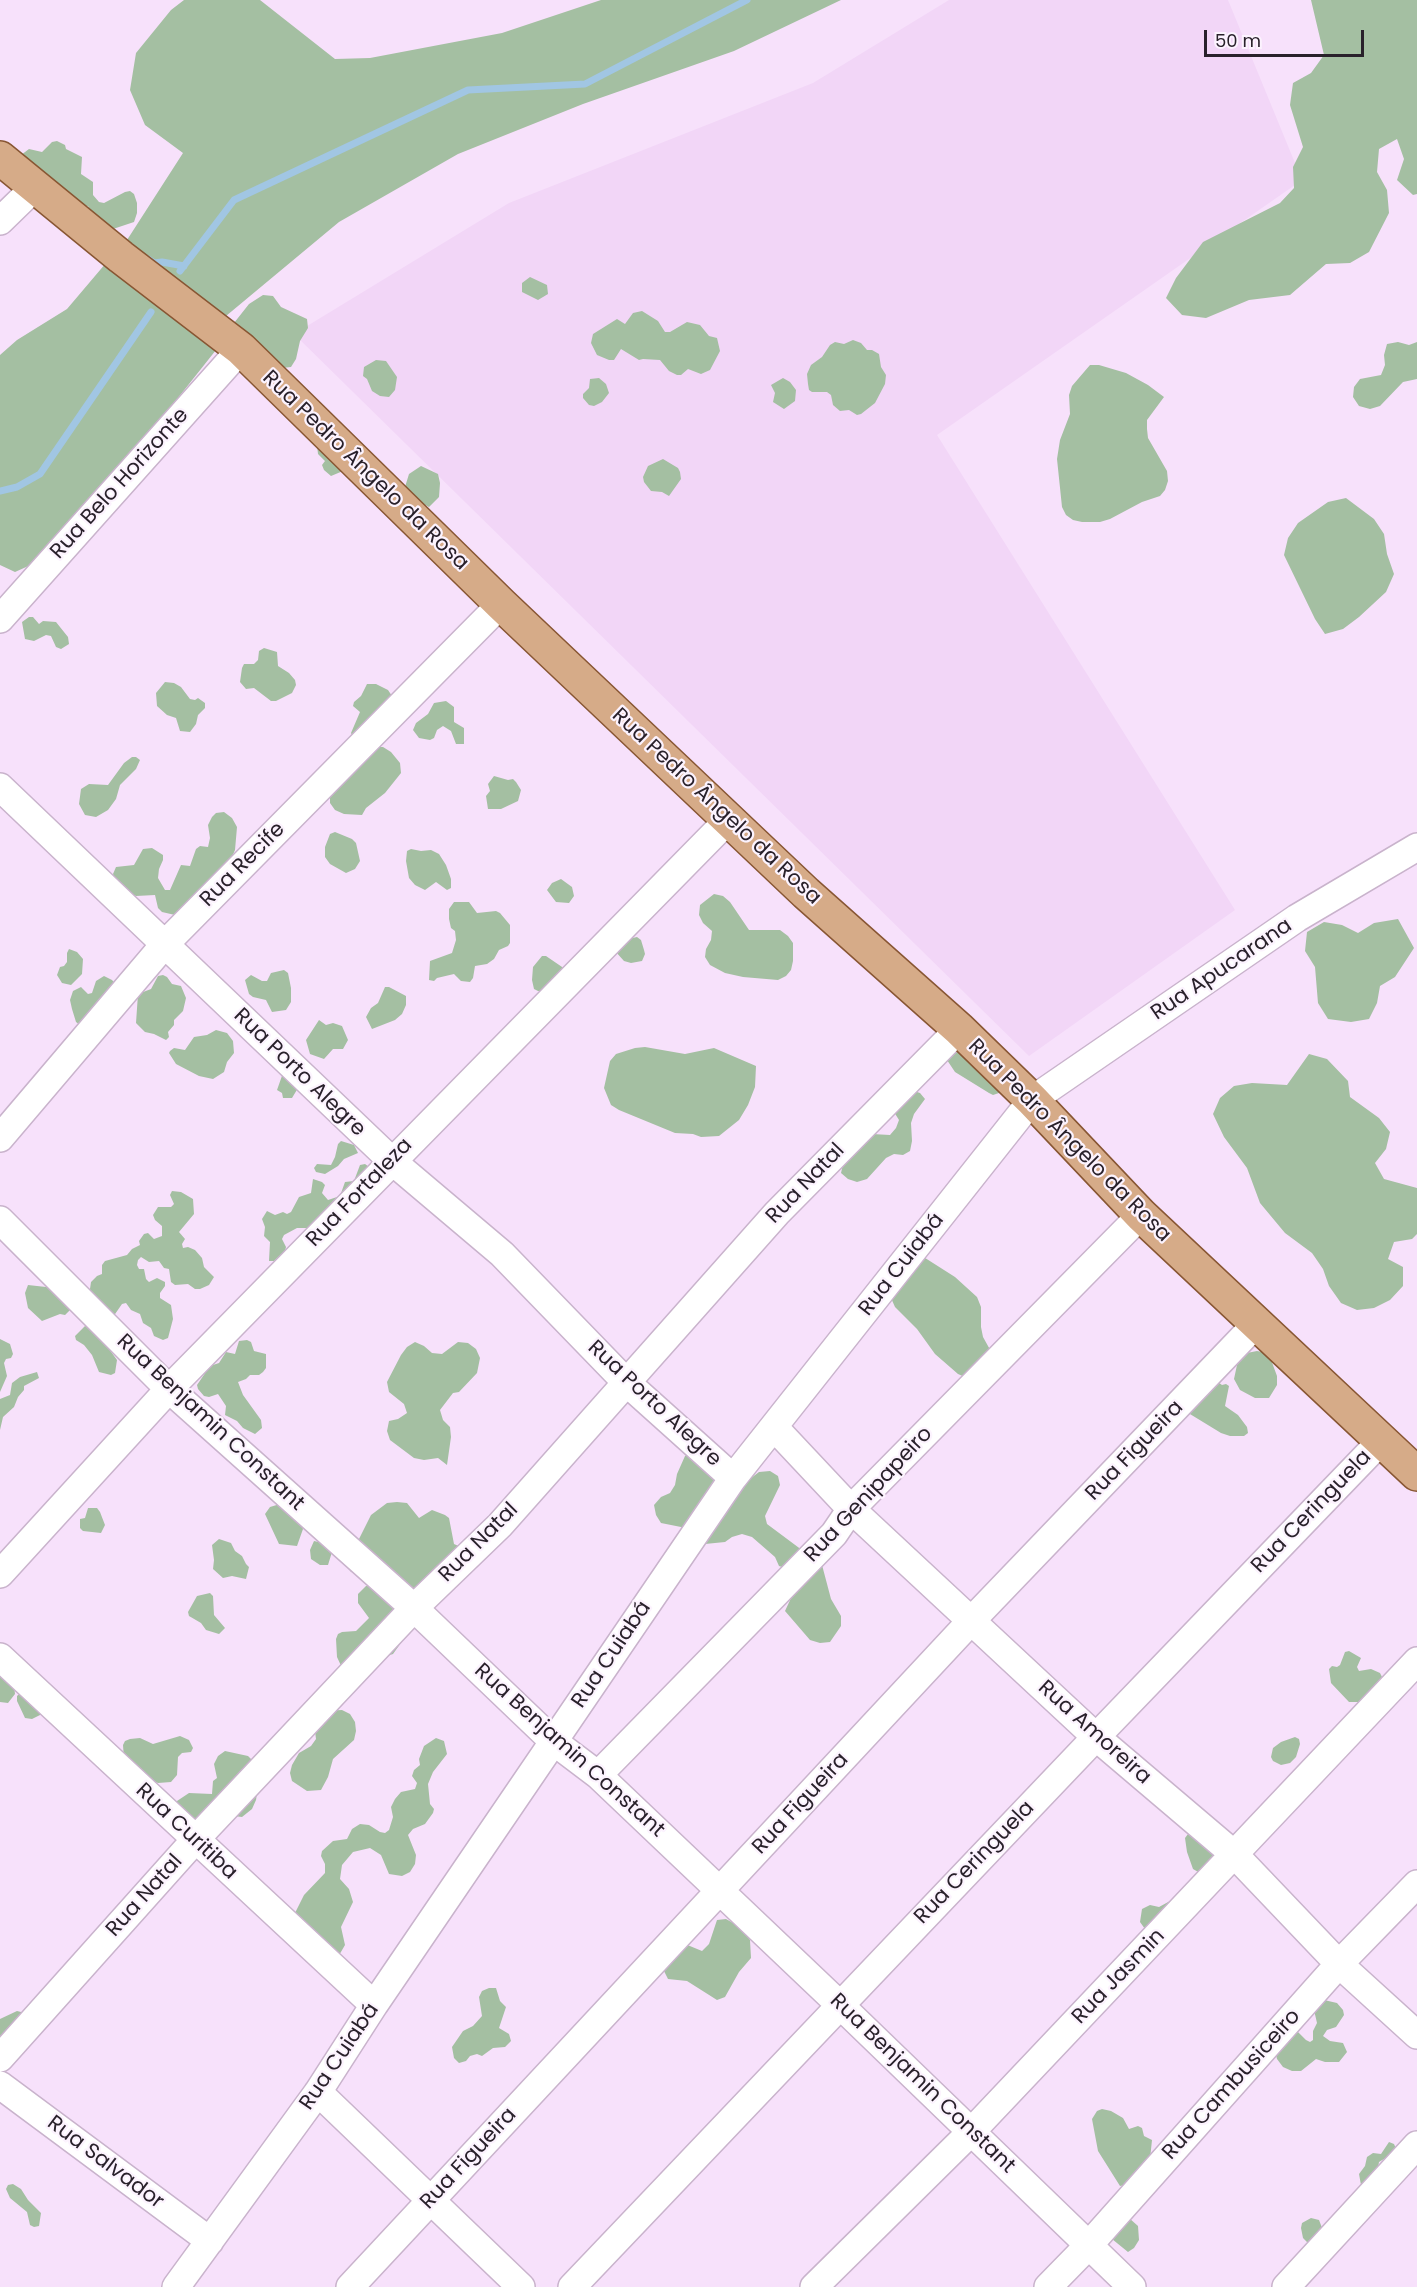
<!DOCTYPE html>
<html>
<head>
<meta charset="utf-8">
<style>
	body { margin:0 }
	#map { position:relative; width:1417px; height:2287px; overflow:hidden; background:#f7e1fb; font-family:Poppins,sans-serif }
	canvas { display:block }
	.scale { position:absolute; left:1204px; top:30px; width:160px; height:27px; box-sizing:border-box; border:3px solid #29212b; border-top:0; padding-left:8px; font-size:18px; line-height:21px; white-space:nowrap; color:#29212b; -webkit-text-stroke:4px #fcf3fe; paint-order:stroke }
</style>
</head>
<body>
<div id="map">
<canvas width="1417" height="2287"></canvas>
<div class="scale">50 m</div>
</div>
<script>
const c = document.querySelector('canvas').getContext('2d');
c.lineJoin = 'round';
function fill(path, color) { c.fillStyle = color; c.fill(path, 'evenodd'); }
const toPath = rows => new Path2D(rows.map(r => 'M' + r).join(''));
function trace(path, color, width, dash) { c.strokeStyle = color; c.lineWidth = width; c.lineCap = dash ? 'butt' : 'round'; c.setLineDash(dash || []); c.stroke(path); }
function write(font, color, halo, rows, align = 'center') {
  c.font = font + ' Poppins,sans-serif'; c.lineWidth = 4.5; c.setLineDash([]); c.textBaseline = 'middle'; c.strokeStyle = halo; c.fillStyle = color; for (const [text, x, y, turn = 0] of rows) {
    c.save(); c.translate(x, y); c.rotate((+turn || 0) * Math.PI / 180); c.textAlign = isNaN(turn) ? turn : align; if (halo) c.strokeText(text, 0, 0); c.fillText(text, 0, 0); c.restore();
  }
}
const built = toPath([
	[949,0,1228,0,1302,180,937,435,1235,910,1029,1056,294,334,509,203,813,83]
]);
const green = toPath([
	[184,0,260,0,335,59,370,58,502,33,601,0,841,0,734,51,583,104,458,154,339,222,226,316,127,240,183,153,145,125,130,90,136,53,171,10],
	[1311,0,1417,0,1417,194,1413,195,1397,180,1404,159,1397,139,1379,149,1377,172,1387,190,1389,213,1369,252,1350,263,1326,264,1290,295,1249,300,1206,318,1182,315,1166,298,1176,278,1203,242,1280,203,1294,188,1293,167,1303,147,1290,105,1293,83,1311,73,1324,55],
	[57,141,65,145,66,149,82,157,81,174,93,182,93,195,99,202,104,203,125,192,130,191,134,194,137,203,137,213,134,222,113,229,92,214,88,206,84,206,17,158,29,149,42,152,52,142],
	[106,263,216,350,166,413,96,493,44,559,15,572,0,565,0,355,17,340,67,309],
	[530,277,547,285,548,294,538,300,522,292,522,283],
	[263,295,273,296,281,307,307,319,308,328,300,341,296,359,291,367,282,368,234,323,249,304],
	[642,311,658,321,665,332,670,332,687,322,700,325,709,336,717,338,720,351,710,370,701,374,688,369,681,375,677,375,669,371,660,360,643,359,639,360,621,349,614,360,609,360,597,355,591,343,593,334,617,319,625,324,633,313],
	[853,340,861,343,867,350,872,350,879,354,881,367,886,375,885,384,875,403,861,414,857,415,849,410,840,411,833,405,831,395,827,392,812,392,809,390,808,384,807,374,811,365,822,357,830,345,835,342,844,344],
	[1398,342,1409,345,1417,342,1417,379,1403,382,1380,406,1370,409,1359,406,1353,397,1354,387,1360,379,1381,375,1385,365,1384,355,1387,344],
	[376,360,386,361,397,377,395,390,389,397,380,396,372,391,367,379,363,376,364,367],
	[1090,365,1099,365,1126,373,1148,385,1164,397,1147,420,1147,429,1148,438,1167,471,1168,481,1165,490,1160,496,1142,502,1110,519,1100,522,1082,522,1073,520,1066,515,1062,507,1057,459,1060,440,1070,414,1069,395,1072,386],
	[599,378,606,384,609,393,602,402,594,406,589,405,583,398,583,394,589,388,590,379],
	[783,378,790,382,796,390,795,401,784,409,773,402,775,393,771,385],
	[317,445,343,471,331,476,324,470,322,465,325,461,318,454],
	[663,459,678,468,680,472,681,479,669,496,662,492,651,491,644,482,643,477,648,466],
	[421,466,438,474,440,483,439,497,429,507,420,502,405,487,409,474],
	[1346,498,1374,519,1384,534,1387,554,1394,574,1386,592,1359,617,1343,629,1325,634,1315,619,1284,555,1288,538,1298,523,1328,502],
	[29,617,33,617,39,624,43,621,56,622,68,637,69,644,61,649,56,647,51,636,46,635,34,641,25,639,22,622],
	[264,648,277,652,278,666,289,673,295,680,296,685,292,693,276,701,271,701,254,688,246,689,240,682,242,668,244,664,254,664,258,660,259,651],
	[165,682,174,683,181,687,190,699,195,700,198,698,205,703,205,708,198,715,196,724,190,732,180,731,176,718,167,715,157,706,156,693],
	[367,684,376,684,388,690,396,702,353,737,351,733,360,712,353,706,354,702,361,696],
	[446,701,454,707,454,722,464,728,464,744,456,744,451,731,443,726,437,730,434,738,430,740,419,738,413,730,416,723,428,714,434,703],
	[378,747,383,747,391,752,400,763,401,773,385,793,366,808,362,815,344,814,335,810,330,803,330,794],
	[132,757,136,757,140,760,136,769,120,785,116,799,108,810,96,817,85,815,79,804,81,789,89,784,108,785,124,763],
	[494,776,508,780,513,779,516,782,521,790,518,801,501,809,488,809,486,796,490,791,488,784],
	[224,812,232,818,237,827,235,850,231,859,175,915,162,912,158,908,155,895,136,896,127,892,115,879,113,874,116,867,134,865,143,849,152,848,163,855,163,860,159,869,158,878,165,890,170,890,181,865,190,866,196,849,200,846,208,847,210,838,208,825,212,817,216,813],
	[335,832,352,839,356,843,360,861,355,869,346,873,330,864,325,857,325,847,330,834],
	[411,849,421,851,431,850,439,854,446,865,451,879,451,888,447,890,436,882,425,890,415,885,409,878,406,861,407,851],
	[561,879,572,887,574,896,569,903,556,902,547,890,552,883],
	[714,894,723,896,730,902,749,930,780,930,788,936,793,943,793,961,791,970,786,976,778,980,743,977,725,973,710,965,705,957,706,949,711,940,712,931,703,923,699,915,700,905],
	[454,902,469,902,477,913,496,911,500,913,510,925,510,943,508,946,499,950,494,959,487,964,475,966,473,978,470,982,461,981,454,974,437,978,434,981,429,980,430,961,452,953,456,940,455,931,451,928,449,919,449,909],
	[1398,919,1414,948,1395,977,1380,986,1377,1003,1369,1019,1351,1022,1328,1019,1318,1003,1315,967,1305,951,1307,932,1324,922,1342,925,1358,933,1374,923],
	[637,937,641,940,644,950,645,954,642,961,631,963,624,961,615,951,628,939],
	[69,949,77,952,83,959,82,974,71,985,62,983,57,975,60,967,64,966,67,962,67,953],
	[542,956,546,956,565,969,543,991,538,991,534,989,532,980,533,967],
	[284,970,288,973,291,988,291,1002,286,1010,272,1012,266,1000,253,997,249,994,245,980,251,975,262,981,267,981,271,973],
	[163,975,167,977,172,984,181,986,186,998,183,1011,174,1020,174,1025,168,1032,169,1037,166,1040,154,1034,145,1032,136,1023,138,994,151,989,158,976],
	[104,976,112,980,119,988,80,1025,76,1022,72,1009,70,1000,73,991,81,987,88,994,92,993,96,981],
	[385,987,389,987,406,996,406,1005,402,1014,395,1020,372,1029,366,1017,371,1008,378,1003],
	[319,1020,326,1025,333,1023,342,1026,348,1040,343,1049,333,1049,324,1059,310,1054,306,1040],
	[216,1030,227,1033,233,1041,234,1053,227,1062,224,1072,213,1079,199,1076,176,1064,169,1053,170,1051,174,1048,185,1050,194,1037,207,1035],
	[952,1042,1002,1092,993,1095,989,1093,955,1072,947,1060],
	[645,1047,685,1054,714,1048,756,1066,755,1087,748,1105,739,1120,719,1136,701,1137,693,1134,675,1133,619,1110,611,1105,604,1088,610,1061,616,1054,635,1048],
	[1309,1054,1327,1059,1348,1081,1350,1097,1379,1118,1390,1132,1386,1149,1375,1163,1384,1179,1417,1188,1417,1234,1412,1239,1394,1242,1388,1259,1403,1267,1403,1286,1390,1300,1374,1308,1357,1310,1341,1303,1329,1286,1323,1269,1312,1253,1285,1233,1260,1203,1247,1168,1224,1137,1213,1114,1220,1098,1234,1086,1252,1083,1287,1085],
	[283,1073,298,1088,292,1098,283,1098,282,1093,277,1090],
	[911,1090,920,1093,925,1099,914,1114,911,1123,912,1141,910,1151,903,1155,894,1154,886,1158,867,1179,857,1182,848,1179,841,1173,845,1156,872,1134,890,1135,896,1128,899,1120,894,1112],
	[341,1141,354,1145,358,1153,344,1159,338,1166,325,1174,316,1172,314,1168,317,1164,331,1165,335,1157,338,1144],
	[365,1164,372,1169,311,1228,297,1228,284,1235,282,1239,286,1247,285,1251,274,1261,269,1261,270,1242,264,1236,265,1227,262,1219,267,1211,275,1215,283,1212,287,1214,291,1212,299,1197,311,1193,313,1179,322,1182,325,1185,322,1193,328,1200,340,1196,345,1182,354,1181,360,1165],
	[172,1191,181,1192,193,1199,194,1214,179,1232,185,1239,182,1244,183,1248,188,1247,195,1250,202,1258,204,1267,214,1277,209,1285,200,1289,195,1289,188,1284,175,1285,171,1282,169,1269,164,1268,159,1261,149,1262,141,1257,138,1260,137,1265,139,1269,144,1269,146,1279,149,1282,157,1278,165,1282,165,1286,160,1293,160,1298,171,1305,173,1319,168,1338,163,1340,154,1336,151,1328,143,1323,140,1314,131,1310,126,1303,122,1304,113,1317,89,1296,91,1282,97,1276,102,1274,102,1265,105,1261,127,1255,132,1249,140,1245,139,1241,144,1234,148,1233,154,1239,162,1236,162,1226,155,1220,153,1215,158,1207,171,1207,174,1204,170,1195],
	[922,1256,955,1277,977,1297,981,1307,981,1327,983,1337,993,1355,967,1378,958,1374,935,1354,917,1329,895,1307,891,1298],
	[47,1283,75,1305,65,1315,60,1314,42,1321,28,1308,25,1293,28,1285,46,1287],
	[85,1326,90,1327,105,1337,109,1349,117,1360,115,1373,111,1375,99,1372,92,1355,84,1345,76,1340,75,1336],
	[0,1339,10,1344,13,1354,11,1358,6,1359,4,1363,7,1376,0,1392],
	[247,1340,251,1342,254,1351,266,1354,266,1368,263,1372,259,1375,250,1375,246,1379,238,1382,243,1395,261,1420,262,1428,255,1434,243,1428,237,1421,225,1415,226,1406,218,1394,209,1397,204,1396,198,1389,197,1385,210,1366,219,1363,226,1352,235,1354,239,1341],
	[415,1342,424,1346,432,1353,442,1354,458,1342,468,1343,476,1349,480,1358,477,1373,459,1392,453,1393,440,1410,443,1420,450,1427,451,1437,447,1465,438,1458,424,1460,414,1458,390,1440,387,1431,389,1421,398,1419,407,1413,404,1404,389,1392,387,1382,401,1355,407,1347],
	[1257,1351,1262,1352,1270,1357,1277,1376,1277,1385,1269,1398,1255,1398,1240,1390,1234,1379,1237,1365,1243,1356,1247,1353],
	[37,1372,39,1378,24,1386,24,1390,18,1397,14,1407,3,1417,0,1430,0,1399,10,1395,12,1383,20,1377],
	[1218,1382,1222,1385,1226,1384,1229,1386,1225,1406,1238,1415,1247,1427,1248,1433,1244,1436,1230,1436,1221,1433,1185,1411],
	[693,1449,742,1485,759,1472,770,1471,778,1476,780,1485,765,1516,767,1524,822,1565,831,1599,841,1616,841,1626,830,1642,820,1643,810,1640,785,1611,798,1583,785,1568,779,1566,775,1557,752,1537,742,1534,732,1537,725,1542,705,1544,696,1540,681,1527,661,1523,656,1515,654,1505,661,1497,670,1493,675,1485,677,1474,685,1456],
	[397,1502,407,1503,419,1518,432,1510,445,1515,449,1518,454,1544,463,1548,427,1593,371,1585,350,1571,348,1561,371,1515,387,1503],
	[280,1504,299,1516,303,1529,297,1546,279,1544,265,1514,270,1507],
	[88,1508,97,1508,100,1512,105,1525,101,1533,83,1531,80,1528,80,1519,85,1518],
	[219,1539,231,1543,235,1551,242,1556,246,1564,249,1567,246,1579,232,1576,223,1578,213,1569,214,1560,212,1545],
	[314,1541,323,1543,332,1552,328,1565,320,1565,311,1559,310,1550],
	[366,1586,387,1586,404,1631,403,1640,393,1654,343,1670,337,1657,336,1639,338,1634,342,1632,356,1631,369,1618,358,1603,358,1594],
	[210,1593,213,1596,214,1615,225,1628,219,1634,206,1630,201,1623,189,1616,188,1612,197,1596],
	[1349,1651,1361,1658,1357,1667,1359,1671,1371,1669,1380,1673,1382,1677,1382,1682,1373,1702,1349,1702,1331,1683,1329,1669,1332,1666,1337,1667,1340,1665,1345,1652],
	[0,1675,14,1685,15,1694,8,1703,0,1702],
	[20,1693,44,1713,32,1719,25,1718,17,1701,17,1696],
	[342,1710,350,1714,355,1722,356,1731,354,1740,333,1759,328,1777,321,1790,307,1791,292,1781,290,1773,292,1765,299,1753,311,1746,316,1739,315,1731,324,1711],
	[180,1736,189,1740,193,1748,191,1752,182,1753,178,1757,177,1775,171,1782,158,1783,149,1779,124,1759,123,1745,125,1741,130,1739,140,1738,153,1744],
	[1295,1737,1299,1739,1300,1744,1296,1757,1290,1763,1281,1765,1273,1761,1271,1757,1273,1748,1281,1742],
	[436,1738,444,1741,447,1754,433,1772,428,1784,430,1804,434,1809,433,1813,425,1824,413,1829,408,1835,416,1855,415,1864,410,1872,402,1876,389,1874,381,1855,370,1848,353,1852,342,1865,340,1879,349,1889,353,1902,341,1927,345,1945,338,1957,294,1915,304,1895,325,1873,325,1864,321,1856,322,1851,333,1841,347,1839,352,1829,360,1824,369,1825,380,1832,385,1833,389,1830,393,1817,391,1807,395,1799,401,1792,415,1789,417,1783,412,1776,414,1770,420,1765,419,1759,424,1746],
	[225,1751,248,1756,256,1764,258,1787,256,1800,252,1809,242,1817,234,1816,201,1826,176,1805,177,1801,189,1793,212,1794,213,1781,217,1778,214,1764,218,1756],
	[1188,1834,1192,1834,1217,1850,1205,1876,1193,1869,1187,1852,1185,1838],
	[1170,1901,1169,1910,1145,1929,1140,1922,1142,1909,1150,1905,1159,1907],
	[726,1919,742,1928,750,1940,751,1958,739,1972,725,1997,717,2000,687,1981,668,1979,660,1963,685,1944,702,1951,709,1944,717,1920],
	[489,1988,496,1988,500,2001,506,2007,499,2028,509,2034,511,2041,505,2047,493,2048,482,2056,477,2054,470,2056,466,2061,459,2063,454,2058,452,2047,463,2031,473,2026,482,2016,479,1997,482,1991],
	[1324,2000,1337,2003,1343,2010,1344,2015,1336,2027,1327,2030,1323,2036,1330,2041,1343,2043,1347,2052,1339,2062,1325,2062,1316,2059,1301,2071,1292,2071,1283,2067,1277,2059,1275,2051,1296,2030,1306,2040,1310,2042,1313,2040,1313,2031,1317,2023,1314,2010],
	[17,2011,25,2013,0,2056,0,2019],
	[1102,2109,1111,2111,1123,2118,1129,2129,1138,2126,1142,2128,1144,2136,1152,2140,1150,2159,1143,2168,1139,2169,1125,2185,1120,2186,1098,2151,1092,2119,1097,2111],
	[1389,2142,1394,2144,1397,2151,1379,2162,1377,2173,1363,2186,1361,2185,1359,2174,1365,2166,1367,2157,1373,2153,1381,2154],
	[13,2184,21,2189,28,2200,41,2213,39,2226,34,2227,30,2225,27,2212,10,2198,6,2189,8,2185],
	[1129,2218,1138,2226,1139,2240,1134,2248,1128,2252,1112,2239],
	[1311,2218,1319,2220,1324,2233,1309,2244,1303,2238,1301,2228,1302,2223]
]);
const stream = toPath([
	[148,259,154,263,162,262,184,266],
	[180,271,234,200,468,90,585,84,747,0],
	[0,491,17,487,40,474,151,312]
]);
const minor = toPath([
	[0,221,36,186],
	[0,619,241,349],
	[0,787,392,1161,502,1254,626,1382,733,1478],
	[0,1138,164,945,501,604],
	[0,1220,169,1389,414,1608,553,1741,598,1775,840,2005,1132,2287],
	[774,1427,851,1509,1096,1737,1235,1855,1339,1964,1417,2035],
	[0,1574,169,1389,729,819],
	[0,1657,374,2005],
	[598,1775,834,1534,851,1509,1141,1215],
	[0,2058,195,1840,414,1608,500,1525,777,1213,959,1029],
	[0,2085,210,2241],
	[318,2092,521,2287],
	[176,2287,318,2092,374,2005,733,1478,1032,1100,1297,918,1417,847],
	[350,2287,971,1621,1256,1324],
	[572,2287,1096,1737,1381,1441],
	[814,2287,971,2132,1417,1661],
	[1048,2287,1088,2246,1339,1964,1417,1884],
	[1286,2287,1417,2145]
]);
const major = toPath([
	[0,158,121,257,241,349,501,604,806,893,959,1029,1032,1100,1141,1215,1417,1474]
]);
const streetNames = [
	["Rua Pedro Ângelo da Rosa",365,471,44],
	["Rua Belo Horizonte",120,484,-48],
	["Rua Pedro Ângelo da Rosa",716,807,43],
	["Rua Recife",243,865,-45],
	["Rua Apucarana",1222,970,-34],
	["Rua Porto Alegre",299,1073,44],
	["Rua Pedro Ângelo da Rosa",1069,1141,45],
	["Rua Natal",806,1184,-46],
	["Rua Fortaleza",360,1193,-46],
	["Rua Cuiabá",902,1265,-52],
	["Rua Porto Alegre",654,1404,43],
	["Rua Benjamin Constant",210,1423,43],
	["Rua Figueira",1135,1451,-46],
	["Rua Genipapeiro",869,1495,-47],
	["Rua Ceringuela",1312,1512,-46],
	["Rua Natal",479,1543,-45],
	["Rua Cuiabá",612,1655,-56],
	["Rua Amoreira",1094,1733,42],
	["Rua Benjamin Constant",569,1751,42],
	["Rua Figueira",801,1804,-47],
	["Rua Curitiba",186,1832,43],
	["Rua Ceringuela",975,1863,-46],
	["Rua Natal",145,1896,-48],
	["Rua Jasmin",1119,1977,-46],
	["Rua Cuiabá",340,2057,-56],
	["Rua Benjamin Constant",922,2084,44],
	["Rua Cambusiceiro",1232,2085,-48],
	["Rua Figueira",469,2159,-47],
	["Rua Salvador",105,2163,37]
];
fill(built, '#f2d6f7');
fill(green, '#a4bfa2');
trace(stream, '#a1c6e3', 7);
trace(minor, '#c9b3cc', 30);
trace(major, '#885633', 36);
trace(minor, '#fff', 27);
trace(major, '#d6ab88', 33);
write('21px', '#29212b', '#fcf3fe', streetNames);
</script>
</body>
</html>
